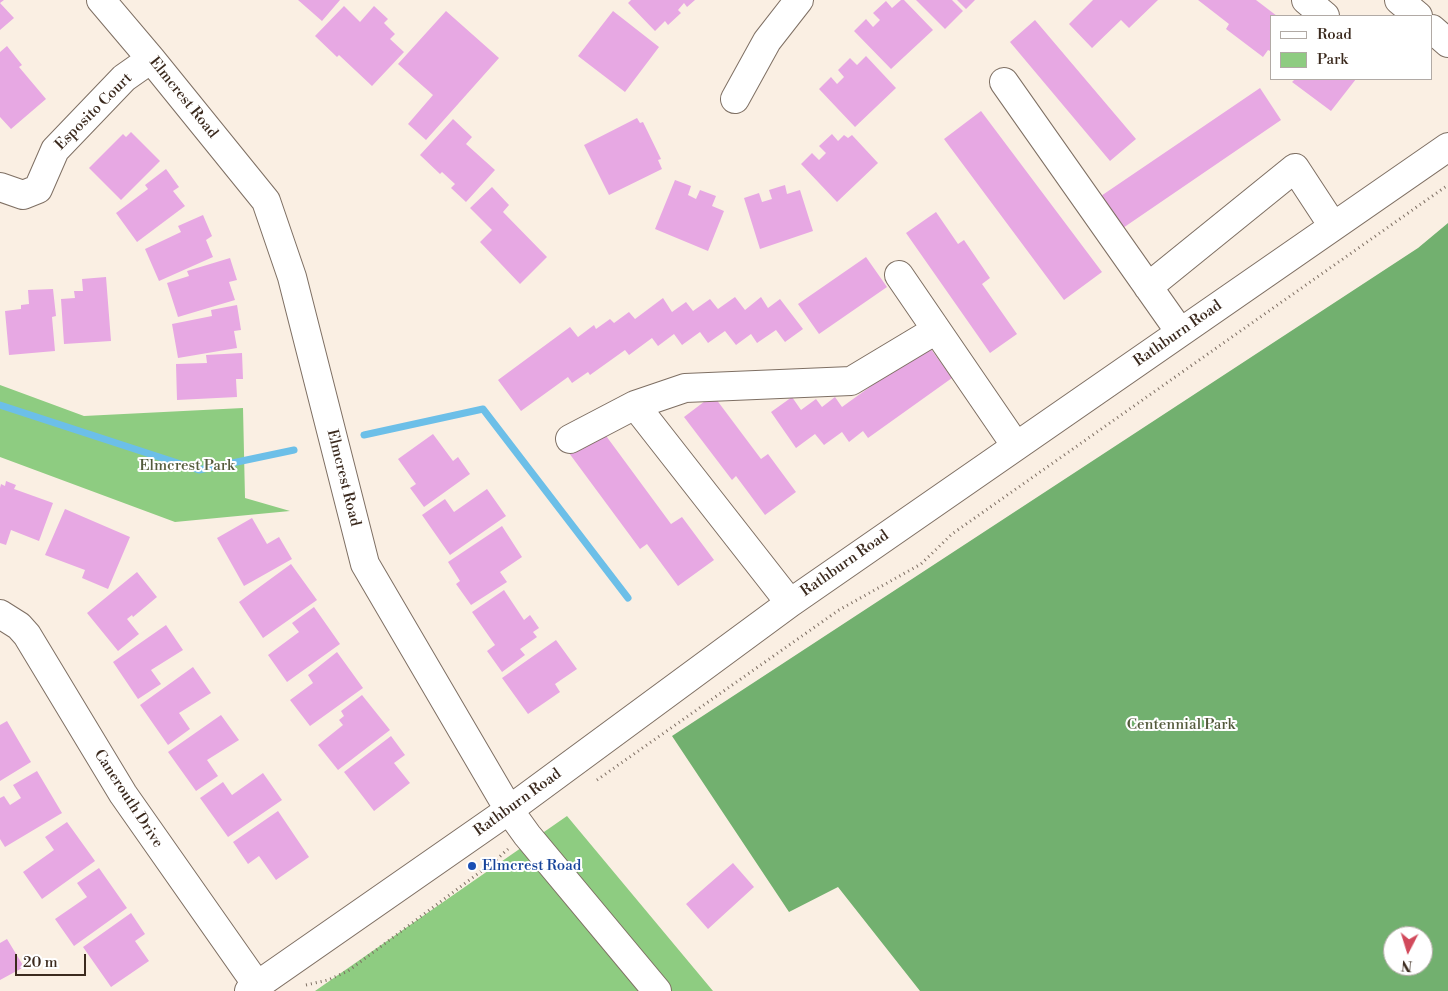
<!DOCTYPE html>
<html>
<head>
<meta charset="utf-8">
<style>
	body { margin:0 }
	#map { position:relative; width:1448px; height:991px; overflow:hidden; background:#faefe3; font-family:"Libre Bodoni",serif }
	canvas { display:block }
	.legend { position:absolute; left:1270px; top:15px; width:162px; height:65px; box-sizing:border-box; background:#fff; border:1px solid #b1aaa5; margin:0; padding:6px 9px; list-style:none; font-size:15px; color:#3b2a1e }
	.legend li { display:flex; align-items:center; gap:10px; height:25px }
	.legend b { width:25px; border:1px solid #b1aaa5 }
	.north { position:absolute; left:1383px; top:926px; width:50px; height:50px; box-sizing:border-box; background:#fff; border:1px solid #b1aaa5; border-radius:50%; rotate:185deg; font-size:14px; font-weight:700; line-height:20px; text-align:center; color:#3b2a1e }
	.north::after { content:''; display:block; margin:auto; width:18px; height:22px; background:#d1495b; clip-path:polygon(50% 0,100% 100%,50% 72%,0 100%) }
	.scale { position:absolute; left:15px; top:954px; width:71px; height:22px; box-sizing:border-box; border:2px solid #3b2a1e; border-top:0; padding-left:6px; font-size:15px; line-height:18px; white-space:nowrap; color:#3b2a1e; -webkit-text-stroke:4px #fff; paint-order:stroke }
</style>
</head>
<body>
<div id="map">
<canvas width="1448" height="991"></canvas>
<ul class="legend">
<li><b style="height:6px;background:#fff"></b>Road</li>
<li><b style="height:14px;background:#8ecc81"></b>Park</li>
</ul>
<div class="north">N</div>
<div class="scale">20 m</div>
</div>
<script>
const c = document.querySelector('canvas').getContext('2d');
c.lineJoin = 'round';
function fill(path, color) { c.fillStyle = color; c.fill(path, 'evenodd'); }
const toPath = rows => new Path2D(rows.map(r => 'M' + r).join(''));
function trace(path, color, width, dash) { c.strokeStyle = color; c.lineWidth = width; c.lineCap = dash ? 'butt' : 'round'; c.setLineDash(dash || []); c.stroke(path); }
function write(font, color, halo, rows, align = 'center') {
  c.font = font + ' "Libre Bodoni",serif'; c.lineWidth = 4; c.setLineDash([]); c.textBaseline = 'middle'; c.strokeStyle = halo; c.fillStyle = color; for (const [text, x, y, turn = 0] of rows) {
    c.save(); c.translate(x, y); c.rotate((+turn || 0) * Math.PI / 180); c.textAlign = isNaN(turn) ? turn : align; if (halo) c.strokeText(text, 0, 0); c.fillText(text, 0, 0); c.restore();
  }
}
const green = toPath([
	[0,385,84,416,243,408,245,498,290,511,175,522,0,457],
	[567,816,713,991,315,991]
]);
const forest = toPath([
	[1448,223,1448,991,920,991,838,887,789,912,672,736,1418,248],
	[1393,936,1423,936,1423,966,1393,966]
]);
const stream = toPath([
	[0,405,199,470,294,450],
	[364,435,483,409,628,598]
]);
const building = toPath([
	[0,0,4,0,0,3,14,18,0,30],
	[298,0,340,0,322,21],
	[631,0,695,0,687,7,684,3,678,10,681,13,668,25,665,21,655,31,628,3],
	[901,0,904,0,933,30,891,69,854,31,866,19,873,27,880,20,873,13,886,1,892,8],
	[916,0,952,0,963,11,945,29],
	[957,0,975,0,966,9],
	[1093,0,1158,0,1129,28,1121,20,1092,48,1069,24],
	[1198,0,1256,0,1277,16,1272,16,1272,52,1268,50,1263,57,1226,29,1229,24],
	[344,6,360,22,374,6,388,19,384,23,395,34,390,39,404,52,372,86,339,55,337,57,315,36],
	[446,11,499,58,426,140,408,124,433,95,398,64],
	[613,11,659,47,625,92,578,56],
	[1035,20,1136,139,1110,161,1010,42],
	[7,46,22,65,19,67,46,99,11,129,0,117,0,52],
	[866,56,896,88,855,127,819,89,831,77,837,84,844,77,838,70,850,58,857,65],
	[1295,79,1356,79,1331,111,1292,82],
	[1260,88,1281,120,1120,230,1098,198],
	[981,111,1102,272,1064,300,944,139],
	[637,118,640,123,643,122,661,159,658,160,662,169,609,195,584,145],
	[453,119,472,137,466,144,495,170,466,202,451,188,455,184,442,172,440,174,420,155],
	[131,132,160,161,121,200,89,168,123,134,126,137],
	[832,134,838,141,844,135,848,138,852,135,878,163,837,202,801,164,812,153,819,160,826,153,819,146],
	[166,169,179,187,173,191,185,206,137,242,116,213,148,189,145,185],
	[675,180,691,186,688,195,696,199,700,190,716,196,712,206,724,211,708,251,655,229],
	[785,185,787,194,800,190,813,231,760,249,744,198,759,193,762,202,772,199,769,190],
	[492,187,509,205,503,212,547,257,520,284,480,242,492,230,470,208],
	[936,212,958,244,964,240,990,278,982,284,1017,334,990,353,906,233],
	[203,215,212,236,206,240,213,257,159,281,145,249,181,232,178,226],
	[866,257,887,287,819,334,798,304],
	[230,258,237,280,229,282,235,300,178,317,167,283,189,276,187,271],
	[106,277,111,341,64,344,61,299,75,298,74,291,83,291,82,279],
	[53,289,56,316,52,317,55,351,9,355,5,311,21,309,21,305,29,304,28,290],
	[735,297,745,310,761,297,768,308,780,299,803,329,785,342,776,330,757,343,751,334,736,345,725,331,708,343,700,332,682,345,674,334,658,346,652,338,629,355,625,350,590,375,588,372,572,383,568,377,521,411,498,380,570,327,578,337,594,325,596,329,610,319,614,323,629,312,635,319,663,298,672,312,686,302,693,311,710,299,718,309],
	[237,305,241,330,234,331,237,348,178,358,172,324,212,316,211,310],
	[928,345,952,378,868,438,863,431,849,442,842,432,824,445,815,434,796,448,771,412,792,397,801,410,816,399,822,407,835,397,842,407],
	[242,353,243,379,236,379,237,397,177,400,176,364,207,363,206,355],
	[713,395,761,459,768,454,796,492,765,515,736,476,732,480,684,417],
	[601,429,671,524,682,517,714,560,678,586,647,544,640,549,569,453],
	[433,434,453,461,458,457,470,474,424,507,410,488,416,484,398,459],
	[6,481,16,485,14,489,53,503,39,541,11,530,6,545,0,543,0,488,1,484,5,486],
	[487,489,506,516,450,555,422,515,445,499,454,512],
	[65,509,130,537,108,589,82,578,85,570,45,555],
	[252,518,267,544,279,537,292,559,244,586,217,538],
	[502,526,522,557,500,572,507,582,471,605,456,584,460,581,448,562],
	[291,564,317,600,263,638,239,602],
	[137,572,157,597,133,617,132,615,127,619,139,634,118,651,87,613],
	[504,590,524,620,530,615,539,628,533,632,537,637,520,649,525,655,502,672,487,651,495,645,472,612],
	[314,607,340,644,287,682,268,655,299,632,292,623],
	[166,625,183,650,151,670,161,684,138,699,113,662],
	[556,640,577,669,555,684,560,692,528,714,502,678],
	[337,652,363,688,310,726,290,700,313,683,308,675],
	[193,667,211,693,179,713,190,729,168,745,140,705],
	[362,695,390,730,338,770,318,745,343,725,339,720,344,716,341,711],
	[221,715,239,740,207,760,218,776,196,791,168,752],
	[7,721,31,762,0,781,0,725],
	[391,736,405,755,394,763,410,783,374,811,344,772],
	[37,771,62,813,5,847,0,839,0,798,4,796,10,805,21,798,13,785],
	[263,773,282,800,228,837,200,798,223,782,232,795],
	[278,811,309,857,276,880,259,856,248,864,233,842],
	[67,822,95,861,42,899,23,872,54,850,45,837],
	[733,863,754,887,708,929,686,904],
	[99,868,127,908,74,946,55,919,87,897,77,883],
	[131,913,145,934,135,941,149,961,111,987,83,947],
	[7,939,24,967,0,980,0,943]
]);
const path = toPath([
	[597,780,839,610,921,564,952,534,1448,185],
	[306,985,328,980,348,971,496,860,508,849]
]);
const minor = toPath([
	[101,0,151,59,266,201,292,277,365,564,509,810,527,835,657,991],
	[1306,0,1325,16],
	[1399,0,1418,16],
	[1432,29,1448,43],
	[1004,82,1180,332],
	[735,99,767,41,799,0],
	[0,187,23,195,38,189,55,150,124,78,151,59],
	[899,275,1016,446],
	[1148,287,1295,168,1333,226],
	[635,405,790,603],
	[570,439,635,405,685,388,851,381,936,330],
	[0,614,19,626,27,635,123,794,257,985],
	[249,991,509,810,790,603,1448,147]
]);
const markers = [
	[472,866,5,"#1a4fb4"]
];
const streetNames = [
	["Elmcrest Road",183,98,51],
	["Esposito Court",94,112,-45],
	["Rathburn Road",1178,334,-35],
	["Elmcrest Road",343,478,76],
	["Rathburn Road",845,564,-35],
	["Canerouth Drive",128,799,57],
	["Rathburn Road",518,803,-36]
];
const parkNames = [
	["Elmcrest Park",187,466],
	["Centennial Park",1181,725]
];
const transitNames = [
	["Elmcrest Road",482,866]
];
fill(green, '#8ecc81');
fill(forest, '#72b06f');
trace(stream, '#6cbfe8', 7);
fill(building, '#e7a8e3');
trace(minor, '#7e6f63', 30);
trace(path, '#7e6f63', 3, [1, 4]);
trace(minor, '#fff', 28);
for (const [x, y, r, color] of markers) { const dot = new Path2D(); dot.arc(x, y, r, 0, 2 * Math.PI); c.fillStyle = color; c.fill(dot); trace(dot, '#fff', 2); }
write('15px', '#3b2a1e', '#fff', streetNames);
write('15px', '#545b3c', '#fff', parkNames);
write('15px', '#164399', '#fff', transitNames, 'left');
</script>
</body>
</html>
